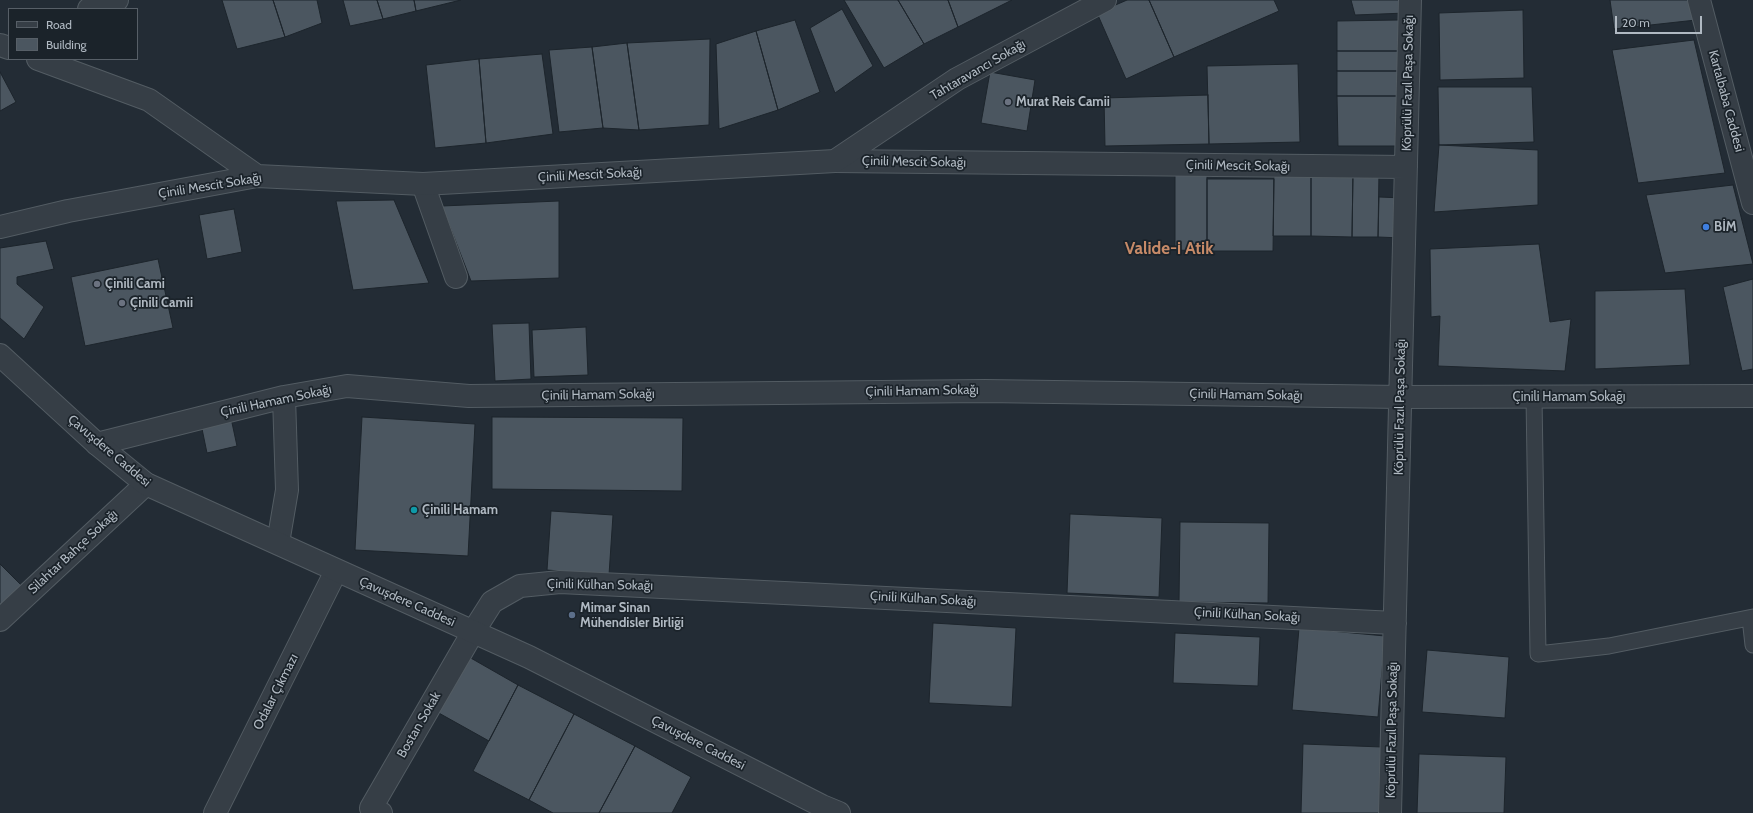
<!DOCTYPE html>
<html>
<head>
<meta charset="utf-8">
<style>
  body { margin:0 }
  #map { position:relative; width:1753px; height:813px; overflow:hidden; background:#232c35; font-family:Cabin,sans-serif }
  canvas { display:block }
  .legend { position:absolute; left:8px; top:8px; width:130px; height:52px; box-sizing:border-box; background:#1b232a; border:1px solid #575f67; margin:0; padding:5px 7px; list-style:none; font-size:12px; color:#b0b9c2 }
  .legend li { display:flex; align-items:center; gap:8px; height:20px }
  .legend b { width:20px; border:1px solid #575f67 }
  .scale { position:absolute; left:1615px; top:16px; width:87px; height:18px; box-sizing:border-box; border:2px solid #b0b9c2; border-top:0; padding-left:5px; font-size:12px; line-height:14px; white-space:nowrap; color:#b0b9c2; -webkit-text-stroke:3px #1b232a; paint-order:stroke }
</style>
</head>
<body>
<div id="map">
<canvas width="1753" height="813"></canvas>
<ul class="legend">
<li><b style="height:5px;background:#363e46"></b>Road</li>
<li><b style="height:11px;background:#4b5660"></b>Building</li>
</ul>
<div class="scale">20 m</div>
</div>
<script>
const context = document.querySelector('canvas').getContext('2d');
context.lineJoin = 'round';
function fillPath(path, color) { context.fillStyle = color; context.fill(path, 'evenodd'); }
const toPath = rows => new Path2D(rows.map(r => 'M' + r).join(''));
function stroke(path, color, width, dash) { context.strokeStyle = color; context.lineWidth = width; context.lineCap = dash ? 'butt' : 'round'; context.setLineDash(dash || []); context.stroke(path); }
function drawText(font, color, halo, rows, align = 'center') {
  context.font = font + ' Cabin,sans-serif'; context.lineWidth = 3.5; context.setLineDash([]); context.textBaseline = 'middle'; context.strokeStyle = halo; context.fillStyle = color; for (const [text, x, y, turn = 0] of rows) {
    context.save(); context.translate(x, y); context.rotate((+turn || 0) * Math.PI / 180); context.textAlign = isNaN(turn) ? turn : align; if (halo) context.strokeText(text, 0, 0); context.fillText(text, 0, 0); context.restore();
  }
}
const building = toPath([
  [222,0,273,0,285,37,237,49,222,0],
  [273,0,317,0,322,23,285,37,273,0],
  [343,0,377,0,383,19,350,26,343,0],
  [377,0,414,0,416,11,383,19,377,0],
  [414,0,461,0,416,11,414,0],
  [844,0,898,0,924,44,884,68,844,0],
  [898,0,948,0,958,27,924,44,898,0],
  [948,0,1012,0,958,27,948,0],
  [1127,0,1149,0,1174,57,1126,79,1097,13,1127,0],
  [1149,0,1274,0,1279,11,1174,57,1149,0],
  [1351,0,1406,0,1406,13,1355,15,1351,0],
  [1610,0,1690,0,1696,20,1614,29,1610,0],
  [842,9,873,66,835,93,810,28,842,9],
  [1523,10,1524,78,1440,80,1439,13,1523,10],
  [795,20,820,92,778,110,756,31,795,20],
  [1399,20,1399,51,1337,51,1337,21,1399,20],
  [756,31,778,110,719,129,716,44,756,31],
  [710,39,709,125,639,130,627,43,710,39],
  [1694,40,1725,173,1638,183,1612,50,1694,40],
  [627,43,639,130,603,128,592,47,627,43],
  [592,47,603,128,559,132,549,50,592,47],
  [1337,51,1399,51,1399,71,1337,71,1337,51],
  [542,54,553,134,486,143,479,59,542,54],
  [479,59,486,143,435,148,426,65,479,59],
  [1298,64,1300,142,1209,144,1207,66,1298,64],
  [1337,71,1399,71,1399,96,1337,96,1337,71],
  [0,72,16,102,0,111,0,72],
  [990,72,1035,80,1027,131,981,123,990,72],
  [1438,87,1532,87,1534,142,1439,145,1438,87],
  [1208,95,1209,144,1105,146,1104,98,1208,95],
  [1337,96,1399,96,1400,146,1338,146,1337,96],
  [1439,145,1538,150,1538,205,1434,212,1439,145],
  [1274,171,1311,172,1311,236,1273,236,1274,171],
  [1311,172,1353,172,1352,237,1311,236,1311,172],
  [1353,172,1379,172,1378,237,1352,237,1353,172],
  [1207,173,1207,251,1175,250,1175,175,1207,173],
  [1207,179,1274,179,1273,251,1207,251,1207,179],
  [1733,185,1753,264,1665,273,1646,195,1733,185],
  [1379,197,1403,198,1402,238,1378,237,1379,197],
  [394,200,429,283,353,290,336,201,394,200],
  [559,201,559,278,471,281,442,206,559,201],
  [234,209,242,252,207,259,199,215,234,209],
  [46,241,54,269,17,277,17,284,44,307,24,339,0,318,0,248,46,241],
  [1539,244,1550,322,1571,319,1565,371,1438,366,1440,316,1431,317,1430,249,1539,244],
  [158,259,173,328,85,346,71,277,158,259],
  [1753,279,1753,369,1742,371,1723,287,1753,279],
  [1685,289,1690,365,1595,369,1595,291,1685,289],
  [529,323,531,379,495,381,492,324,529,323],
  [586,327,588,375,534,377,532,330,586,327],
  [362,417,475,424,468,556,355,550,362,417],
  [492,417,683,418,682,491,492,489,492,417],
  [231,418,237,446,207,453,201,424,231,418],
  [551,511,613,515,609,575,547,570,551,511],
  [1070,514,1162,518,1159,597,1067,593,1070,514],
  [1180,522,1269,523,1268,603,1179,602,1180,522],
  [0,564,21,585,0,607,0,564],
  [933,623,1016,628,1012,707,929,703,933,623],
  [1299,628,1385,636,1378,717,1292,710,1299,628],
  [1175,633,1260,637,1258,686,1173,683,1175,633],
  [1427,650,1509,657,1505,718,1422,712,1427,650],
  [469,657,518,685,489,741,437,712,469,657],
  [518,685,574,714,529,800,473,771,518,685],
  [574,714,635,746,599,813,553,813,529,800,574,714],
  [1303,744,1382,747,1380,813,1301,813,1303,744],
  [635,746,691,777,672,813,599,813,635,746],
  [1419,754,1506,757,1504,813,1417,813,1419,754]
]);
fillPath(building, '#4b5660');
stroke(building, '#1d252c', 1);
const service = toPath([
  [1534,397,1538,654,1609,646,1753,617],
  [1750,618,1753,645]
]);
const minor = toPath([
  [89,9,117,0],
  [835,161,1406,167],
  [423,184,456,277],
  [97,444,284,397,347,386,469,396,985,391,1400,397,1753,396],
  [278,543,287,490,284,397],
  [0,620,146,484],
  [215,813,336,571],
  [381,813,371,808,473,632,492,602,520,586,560,582,1395,623],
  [1390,813,1410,0]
]);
const tertiary = toPath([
  [1699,0,1753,203],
  [0,45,9,48],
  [38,59,149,100,257,176],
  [0,227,68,211,257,176,423,184,835,161,957,79,1105,0],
  [0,355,97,444,146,484,529,657,822,806,839,813]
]);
stroke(service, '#535c63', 17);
stroke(minor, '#535c63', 24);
stroke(tertiary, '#535c63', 24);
stroke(service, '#363e46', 15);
stroke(minor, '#363e46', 22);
stroke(tertiary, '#363e46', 22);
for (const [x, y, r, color] of [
  [1008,102,4,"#6b7280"],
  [1706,227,4,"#3f7fe0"],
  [97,284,4,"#6b7280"],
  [122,303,4,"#6b7280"],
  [414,510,4,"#0f9aa8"],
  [572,615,4,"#5c6f8a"]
]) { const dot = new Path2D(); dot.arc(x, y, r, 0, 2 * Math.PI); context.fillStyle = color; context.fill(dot); stroke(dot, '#1b232a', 1.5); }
drawText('13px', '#b0b9c2', '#1b232a', [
  ["Tahtaravancı Sokağı",978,70,-30],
  ["Köprülü Fazıl Paşa Sokağı",1408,83,-89],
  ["Kartalbaba Caddesi",1726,101,75],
  ["Çinili Mescit Sokağı",914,162,1],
  ["Çinili Mescit Sokağı",1238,166,1],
  ["Çinili Mescit Sokağı",590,175,-3],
  ["Çinili Mescit Sokağı",210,186,-9],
  ["Çinili Hamam Sokağı",922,391,-1],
  ["Çinili Hamam Sokağı",598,395,-1],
  ["Çinili Hamam Sokağı",1246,395,1],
  ["Çinili Hamam Sokağı",1569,397],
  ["Çinili Hamam Sokağı",276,401,-12],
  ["Köprülü Fazıl Paşa Sokağı",1400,407,-89],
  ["Çavuşdere Caddesi",109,451,40],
  ["Silahtar Bahçe Sokağı",73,552,-43],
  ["Çinili Külhan Sokağı",600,585,1],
  ["Çinili Külhan Sokağı",923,599,3],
  ["Çavuşdere Caddesi",407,602,24],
  ["Çinili Külhan Sokağı",1247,615,3],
  ["Odalar Çıkmazı",276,692,-63],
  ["Bostan Sokak",419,725,-60],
  ["Köprülü Fazıl Paşa Sokağı",1392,730,-89],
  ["Çavuşdere Caddesi",698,743,27]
]);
drawText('bold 13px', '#b0b9c2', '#1b232a', [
  ["Murat Reis Camii",1016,102],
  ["BİM",1714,227],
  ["Çinili Cami",105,284],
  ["Çinili Camii",130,303],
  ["Çinili Hamam",422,510],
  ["Mimar Sinan",580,608],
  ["Mühendisler Birliği",580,623]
], 'left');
drawText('bold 17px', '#c68a68', '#1b232a', [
  ["Valide-i Atik",1169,249]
]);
</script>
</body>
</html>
